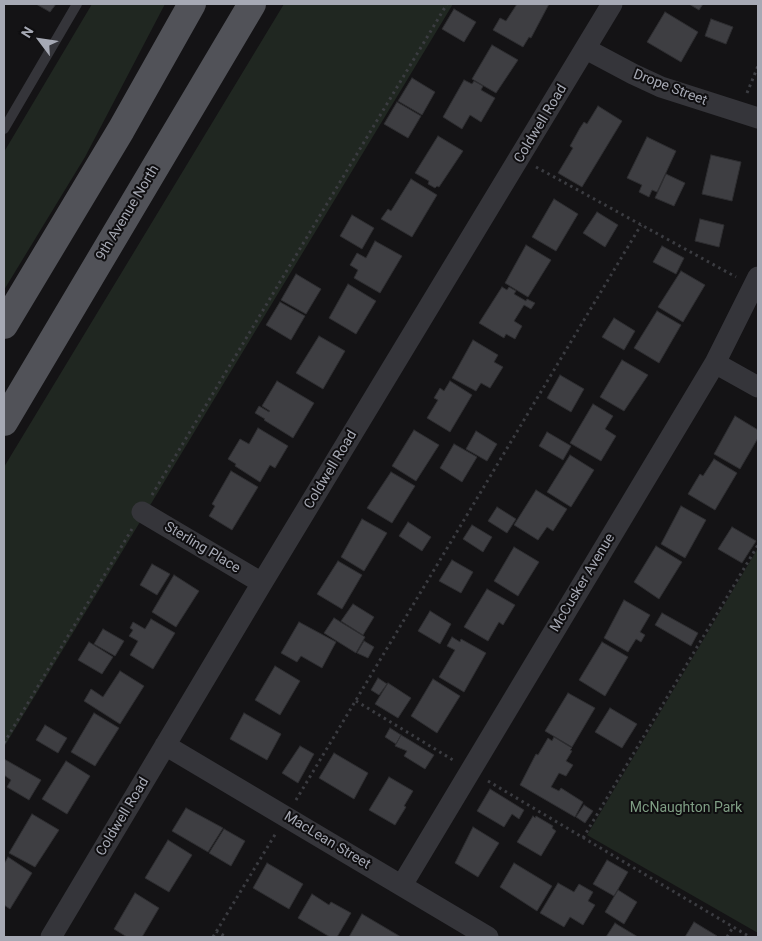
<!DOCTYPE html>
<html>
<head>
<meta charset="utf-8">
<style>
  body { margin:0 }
  #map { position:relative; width:762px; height:941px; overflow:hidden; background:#141315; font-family:Roboto,sans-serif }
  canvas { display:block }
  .frame { position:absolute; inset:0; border:5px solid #a6a9b4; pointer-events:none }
  .north { position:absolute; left:15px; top:15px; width:50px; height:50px; -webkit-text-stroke:4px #0f0e10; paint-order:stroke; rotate:301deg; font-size:14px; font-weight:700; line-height:20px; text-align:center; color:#a6a9b4 }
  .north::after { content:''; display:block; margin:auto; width:18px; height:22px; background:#a6a9b4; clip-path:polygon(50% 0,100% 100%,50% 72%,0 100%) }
</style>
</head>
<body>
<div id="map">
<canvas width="762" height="941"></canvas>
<div class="frame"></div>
<div class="north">N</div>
</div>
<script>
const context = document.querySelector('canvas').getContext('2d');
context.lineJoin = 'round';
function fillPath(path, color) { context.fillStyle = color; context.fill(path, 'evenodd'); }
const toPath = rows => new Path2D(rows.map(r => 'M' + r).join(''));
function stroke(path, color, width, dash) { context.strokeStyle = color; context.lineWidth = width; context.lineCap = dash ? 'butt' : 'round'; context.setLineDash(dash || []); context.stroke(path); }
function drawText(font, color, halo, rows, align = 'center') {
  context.font = font + ' Roboto,sans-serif'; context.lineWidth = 4; context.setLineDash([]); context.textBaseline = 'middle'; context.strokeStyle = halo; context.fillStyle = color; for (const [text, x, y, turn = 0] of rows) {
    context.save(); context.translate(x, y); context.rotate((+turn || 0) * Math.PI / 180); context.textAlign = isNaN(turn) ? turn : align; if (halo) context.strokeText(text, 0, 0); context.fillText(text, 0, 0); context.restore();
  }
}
fillPath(toPath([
  [92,4,165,4,85,157,4,290,4,152],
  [284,4,453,4,4,747,4,467],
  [758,548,758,933,587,835]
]), '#202721');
const building = toPath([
  [36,4,56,4,50,12,36,4],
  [517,4,549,4,531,38,529,37,523,47,493,30,500,18,506,21,517,4],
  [689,4,703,4,699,10,689,4],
  [454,9,476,22,464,42,442,29,454,9],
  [665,12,698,32,681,62,647,42,665,12],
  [711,19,733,27,726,44,705,36,711,19],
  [492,45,518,60,496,93,472,79,492,45],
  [412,78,435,92,422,115,398,101,412,78],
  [464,80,472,84,474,81,483,86,481,90,495,98,481,122,470,115,462,129,443,117,464,80],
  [397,102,421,116,408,138,384,124,397,102],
  [598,106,622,121,582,187,558,173,573,148,570,146,580,128,584,122,587,124,598,106],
  [438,136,463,151,439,187,437,186,435,188,428,184,429,181,415,173,438,136],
  [647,137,676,151,657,192,652,190,649,197,639,192,642,185,627,178,647,137],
  [711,155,741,162,732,201,702,194,711,155],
  [666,174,685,183,674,206,655,198,666,174],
  [411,179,437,195,412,237,381,219,388,209,391,211,411,179],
  [554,199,578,214,556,251,532,237,554,199],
  [597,212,618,225,605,247,583,233,597,212],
  [352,215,374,228,362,249,340,236,352,215],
  [700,219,724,225,719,247,695,241,700,219],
  [375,241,402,256,380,293,354,278,358,270,350,265,357,253,366,258,375,241],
  [526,245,551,260,528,297,505,283,526,245],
  [662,246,684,258,676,274,653,262,662,246],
  [681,271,705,285,683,322,658,307,681,271],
  [296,274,321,289,306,314,281,300,296,274],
  [348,284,376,301,356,334,329,318,348,284],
  [502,287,507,290,509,287,516,291,514,294,526,301,527,299,535,303,531,309,524,305,514,321,522,326,515,339,506,334,504,338,479,323,502,287],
  [280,302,305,316,291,340,266,325,280,302],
  [657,311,681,325,659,363,634,348,657,311],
  [614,318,635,331,624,350,602,337,614,318],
  [319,336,345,351,323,389,296,373,319,336],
  [473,340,498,355,494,362,503,367,490,388,481,383,476,391,452,378,473,340],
  [622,360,648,375,624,411,600,397,622,360],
  [560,375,584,389,571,412,547,398,560,375],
  [277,381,314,403,293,438,264,420,265,419,255,413,259,406,269,412,270,411,262,406,277,381],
  [450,381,472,395,450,432,427,418,438,400,434,398,440,388,444,391,450,381],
  [593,404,613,416,605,429,616,436,601,461,570,443,593,404],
  [735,416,758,430,758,438,740,469,714,454,735,416],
  [258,428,288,446,275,468,270,465,260,482,235,466,236,464,228,459,240,439,249,444,258,428],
  [414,430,439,445,416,481,392,466,414,430],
  [476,431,497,444,487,461,466,449,476,431],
  [547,432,571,446,563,460,539,446,547,432],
  [454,444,477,457,462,482,440,468,454,444],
  [570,455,594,470,571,507,547,492,570,455],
  [714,459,737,473,715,510,688,494,700,474,703,476,714,459],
  [231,471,258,487,232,530,209,516,215,506,212,504,231,471],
  [391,472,415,486,392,523,367,508,391,472],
  [536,490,567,509,553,531,547,527,538,540,514,525,536,490],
  [681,506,706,520,685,558,661,544,681,506],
  [497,507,516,519,507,533,488,521,497,507],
  [362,519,387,533,364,571,341,557,362,519],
  [408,522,431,537,422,551,399,536,408,522],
  [472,525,492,537,483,552,463,539,472,525],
  [732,527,756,541,742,563,718,549,732,527],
  [656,546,682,562,659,599,634,582,656,546],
  [514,547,539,562,518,596,494,581,514,547],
  [452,560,473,572,461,593,439,581,452,560],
  [338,561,362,575,342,609,317,594,338,561],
  [152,564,170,574,157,595,140,585,152,564],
  [174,575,199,591,176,627,152,612,174,575],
  [487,589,515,605,503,625,499,622,488,641,464,627,487,589],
  [624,600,650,615,640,632,645,635,641,642,636,639,628,652,604,638,624,600],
  [353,604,374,617,363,635,341,621,353,604],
  [430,611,451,624,440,644,418,631,430,611],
  [662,613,698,633,691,646,655,625,662,613],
  [334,618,365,637,356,653,324,633,334,618],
  [151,619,175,633,153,669,130,655,138,641,129,636,133,630,130,628,133,622,145,629,151,619],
  [299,622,336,642,322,668,301,656,297,662,281,653,299,622],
  [103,629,124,641,115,656,94,644,103,629],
  [452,637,460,642,461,639,486,653,464,692,439,677,455,650,447,646,452,637],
  [364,641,374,647,368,658,357,653,364,641],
  [89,642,113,657,102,674,78,660,89,642],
  [602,642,628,657,605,696,579,680,602,642],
  [275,666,300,681,280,715,255,700,275,666],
  [120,671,144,686,120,724,84,701,91,689,103,697,120,671],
  [378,678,387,684,379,695,371,690,378,678],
  [433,679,460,696,437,733,411,716,433,679],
  [388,683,411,698,398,718,375,704,388,683],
  [568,693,595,708,572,747,545,731,568,693],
  [610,708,637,724,622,748,595,732,610,708],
  [94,713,119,728,95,766,71,752,94,713],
  [244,713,281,734,267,760,230,739,244,713],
  [45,725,67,738,58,753,36,740,45,725],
  [390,728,401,735,396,744,385,737,390,728],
  [401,735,434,755,425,769,404,756,407,751,395,746,401,735],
  [554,737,572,748,570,750,572,751,566,761,573,765,566,776,559,773,551,787,559,791,561,788,583,802,575,817,520,785,536,754,538,755,548,738,552,741,554,737],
  [300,746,314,754,298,783,282,773,300,746],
  [334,753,368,773,354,799,319,778,334,753],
  [4,759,41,780,29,800,7,787,11,780,4,775,4,759],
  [66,761,90,776,67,814,42,799,66,761],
  [389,777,413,791,404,806,406,807,395,825,369,810,389,777],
  [490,789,524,810,519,819,512,814,504,827,477,811,490,789],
  [584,805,593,811,585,823,576,817,584,805],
  [186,808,223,828,208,852,172,831,186,808],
  [32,814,59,830,35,867,9,853,32,814],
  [533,816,535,818,536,816,553,826,552,828,556,831,541,856,517,842,533,816],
  [473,827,499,843,478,877,455,863,473,827],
  [224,829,245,841,231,866,209,853,224,829],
  [168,840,192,855,169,892,145,878,168,840],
  [8,857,32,873,10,909,4,905,4,864,8,857],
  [607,860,628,872,614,896,593,884,607,860],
  [267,863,303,884,289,909,253,888,267,863],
  [514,863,552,886,537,911,500,887,514,863],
  [558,883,574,892,579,884,593,892,588,901,595,905,583,925,570,917,564,927,540,913,558,883],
  [618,890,637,902,624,924,605,912,618,890],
  [135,893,159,908,142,937,127,937,114,929,135,893],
  [312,894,329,905,331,902,351,913,337,937,330,937,298,918,312,894],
  [362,914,401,937,349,937,362,914],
  [694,922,717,936,716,937,685,937,694,922],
  [615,923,618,925,638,937,606,937,615,923]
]);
fillPath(building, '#3e3e42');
stroke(building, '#2e2e31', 1);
stroke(toPath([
  [747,93,758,66],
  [536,167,736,277],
  [152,495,447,4],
  [356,701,453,760],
  [4,743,132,529],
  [488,781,750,937],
  [296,800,641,225],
  [583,838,758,545],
  [216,931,226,937],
  [213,937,276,833],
  [727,937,733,927]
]), '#3b3c41', 3, [2.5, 4]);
stroke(toPath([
  [4,129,77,4]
]), '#35353a', 10);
stroke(toPath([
  [586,49,633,74,661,87,758,118],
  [715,363,758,387],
  [142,512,262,583],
  [165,745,488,937],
  [402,885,715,363,758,277],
  [51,937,262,583,612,4]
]), '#35353a', 21);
stroke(toPath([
  [4,325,121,130,192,4],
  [4,422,252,4]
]), '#515258', 28);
drawText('14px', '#a6a9b4', '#0f0e10', [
  ["Drope Street",670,88,21],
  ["Coldwell Road",541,124,-59],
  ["9th Avenue North",128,213,-59],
  ["Coldwell Road",331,470,-59],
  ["Sterling Place",202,548,31],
  ["McCusker Avenue",583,583,-59],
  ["Coldwell Road",123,817,-59],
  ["MacLean Street",327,841,31]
]);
drawText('14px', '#7f9e84', '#0f0e10', [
  ["McNaughton Park",686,808]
]);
</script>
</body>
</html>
